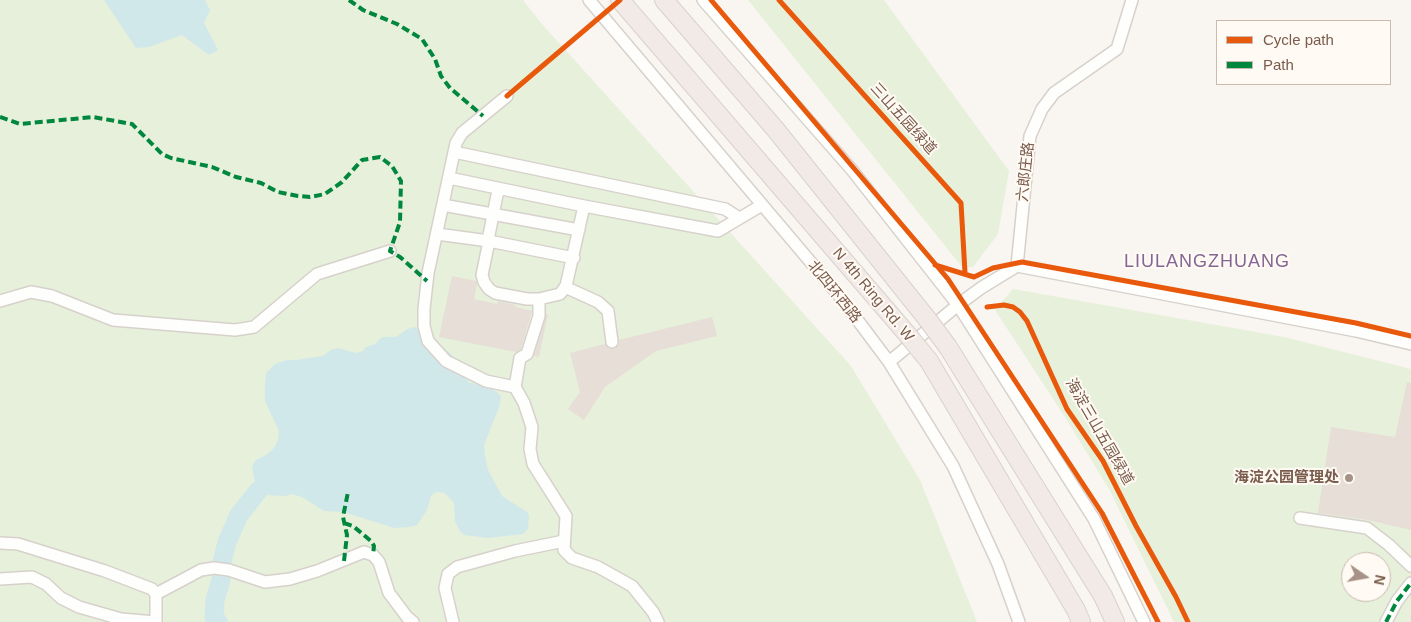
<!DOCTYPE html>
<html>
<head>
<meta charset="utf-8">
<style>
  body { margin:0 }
  #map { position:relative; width:1411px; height:622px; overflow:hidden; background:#f9f5f0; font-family:Helvetica,sans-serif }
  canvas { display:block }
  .legend { position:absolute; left:1216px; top:20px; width:175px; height:65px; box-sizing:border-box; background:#fffaf3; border:1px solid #cabbb1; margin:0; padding:6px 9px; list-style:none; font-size:15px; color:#7a5c4d }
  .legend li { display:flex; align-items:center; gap:10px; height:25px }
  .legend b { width:25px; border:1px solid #cabbb1 }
  .north { position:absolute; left:1341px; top:552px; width:50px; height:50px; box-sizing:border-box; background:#fffaf3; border:1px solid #cabbb1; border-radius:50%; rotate:102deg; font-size:14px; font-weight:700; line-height:20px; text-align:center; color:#7a5c4d }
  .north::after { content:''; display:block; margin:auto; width:18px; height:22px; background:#a69286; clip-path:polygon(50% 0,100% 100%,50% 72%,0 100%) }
</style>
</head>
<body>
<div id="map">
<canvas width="1411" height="622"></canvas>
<ul class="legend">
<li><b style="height:6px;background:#e8590c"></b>Cycle path</li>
<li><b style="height:6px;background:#00873e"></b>Path</li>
</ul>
<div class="north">N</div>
</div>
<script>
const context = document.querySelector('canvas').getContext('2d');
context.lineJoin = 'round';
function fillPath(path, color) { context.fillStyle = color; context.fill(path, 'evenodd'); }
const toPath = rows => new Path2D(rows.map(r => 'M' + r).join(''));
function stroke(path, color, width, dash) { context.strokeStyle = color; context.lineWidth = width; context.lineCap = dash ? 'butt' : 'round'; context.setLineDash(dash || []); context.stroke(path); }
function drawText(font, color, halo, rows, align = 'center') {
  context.font = font + ' Helvetica,"Noto Sans SC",sans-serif'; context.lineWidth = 4; context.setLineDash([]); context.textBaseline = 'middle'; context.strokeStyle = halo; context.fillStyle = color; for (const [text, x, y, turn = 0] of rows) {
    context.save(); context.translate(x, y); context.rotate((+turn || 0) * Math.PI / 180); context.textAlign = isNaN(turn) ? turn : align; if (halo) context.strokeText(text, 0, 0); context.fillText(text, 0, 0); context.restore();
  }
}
fillPath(toPath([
  [0,0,523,0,541,23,851,366,920,480,977,622,0,622],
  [748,0,884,0,1009,171,998,234,973,267,962,267],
  [1013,289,1284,337,1411,369,1411,622,1174,622,1109,489,1063,414,995,310],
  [1351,562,1381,562,1381,592,1351,592]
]), '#e7f0db');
fillPath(toPath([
  [104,0,205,0,210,10,204,23,218,50,209,55,182,35,149,47,136,48],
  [413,327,422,330,451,354,463,366,468,382,492,388,501,396,499,407,484,445,485,455,488,470,502,496,527,512,529,516,528,529,523,534,489,538,464,535,460,531,455,521,454,503,445,493,438,492,434,493,431,496,427,510,417,525,409,527,394,528,344,512,324,511,302,497,291,494,286,496,265,495,258,491,256,488,252,466,256,460,266,455,274,448,278,440,279,431,265,401,265,384,266,373,275,364,287,360,296,360,323,356,331,350,338,348,356,353,363,351,366,347,375,344,382,337,396,337,406,330]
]), '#d0e8ea');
stroke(toPath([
  [218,622,214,617,215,600,221,580,222,562,227,542,239,515,258,491]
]), '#d0e8ea', 19);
fillPath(toPath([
  [452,276,476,281,477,284,474,299,497,304,498,301,516,305,516,307,532,311,521,349,516,352,439,337],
  [546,314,548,314,539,357,534,356],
  [712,317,717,336,656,351,605,387,584,420,568,409,580,392,570,353,605,344,609,349,613,349,619,345,619,340],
  [1407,382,1411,383,1411,530,1368,520,1318,513,1331,427,1395,437]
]), '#e6ded7');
const minor = toPath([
  [589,0,841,298,889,362,953,466,998,564,1019,622],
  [703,0,852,170,958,305,1094,519,1144,622],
  [507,96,462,133,456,143,428,273,424,309,424,326,428,341,446,361,486,381,515,387,520,358,527,354,539,316,539,299],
  [454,152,725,209,739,218],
  [449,178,584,206,718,231,762,205],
  [500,189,497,195,489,235,489,241,574,258],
  [443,205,579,230],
  [437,234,489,241,482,275,484,282,489,289,495,293,527,299,539,299,560,294,566,286,584,206],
  [1017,266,1030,136,1042,109,1054,93,1117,49,1132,0],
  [565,287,598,302,608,311,612,342],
  [0,301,31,292,52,296,113,320,235,330,254,327,317,274,390,251],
  [889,362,958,305,981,288,1017,266,1356,331,1411,344],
  [515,387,524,403,532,427,530,449,533,464,566,516,564,550,572,558,598,567,632,586,653,612,658,622],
  [1300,518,1367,528,1389,545,1411,566],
  [0,543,18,544,105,571,152,589,156,594,201,570,214,568,229,570,265,582,290,579,317,571,364,552,373,555,379,562,389,593,407,617,413,622],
  [0,579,32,577,46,584,61,598,79,607,121,619,155,622],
  [156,622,156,594],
  [453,622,445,588,448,574,457,567,515,551,564,541],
  [1386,622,1397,601,1411,583]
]);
const highway = toPath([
  [620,0,907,334],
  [664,0,776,130,928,320],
  [948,347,1103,596,1115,622],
  [929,361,1076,610,1081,622]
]);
stroke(minor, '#d7d1cb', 14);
stroke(highway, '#dad1cc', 20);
stroke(minor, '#fefefd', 11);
stroke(highway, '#f2eae7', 18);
const highwayBridge = toPath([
  [928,320,948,347],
  [907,334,929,361]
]);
stroke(highwayBridge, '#dad1cc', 20, []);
stroke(highwayBridge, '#f2eae7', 18);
stroke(toPath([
  [349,0,363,10,397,24,422,39,435,59,441,76,450,88,483,116],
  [0,117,20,124,93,117,132,124,162,154,171,158,212,167,236,177,261,183,278,192,298,196,310,197,325,194,342,182,362,160,380,157,392,166,401,181,400,222,390,251,400,257,427,281],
  [344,523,353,526,371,541,374,546,373,555],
  [344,561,347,535,343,517,348,492],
  [1386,622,1397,601,1411,583]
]), '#00873e', 4, [8, 4]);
stroke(toPath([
  [711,0,948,279,1102,513,1158,622],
  [779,0,961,203,965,273],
  [507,96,620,0],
  [935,265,974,277,993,268,1022,262,1356,323,1411,336],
  [987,307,1004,305,1013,307,1020,312,1027,321,1067,409,1103,461,1136,526,1176,597,1188,622]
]), '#e8590c', 5);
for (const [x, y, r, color] of [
  [1349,478,5,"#a69286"]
]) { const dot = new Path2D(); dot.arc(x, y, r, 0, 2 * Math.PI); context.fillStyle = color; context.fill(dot); stroke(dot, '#fffaf3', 2); }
drawText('15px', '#7a5c4d', '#fffaf3', [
  ["三山五园绿道",903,119,48],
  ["六郎庄路",1026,172,-84],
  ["北四环西路",834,292,51],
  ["N 4th Ring Rd. W",873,295,50],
  ["海淀三山五园绿道",1099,432,60]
]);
drawText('bold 15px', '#7a5c4d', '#fffaf3', [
  ["海淀公园管理处",1339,478]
], 'right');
context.letterSpacing = '1px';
drawText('18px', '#846695', '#fffaf3', [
  ["LIULANGZHUANG",1207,262]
]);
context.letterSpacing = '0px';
</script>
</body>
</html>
